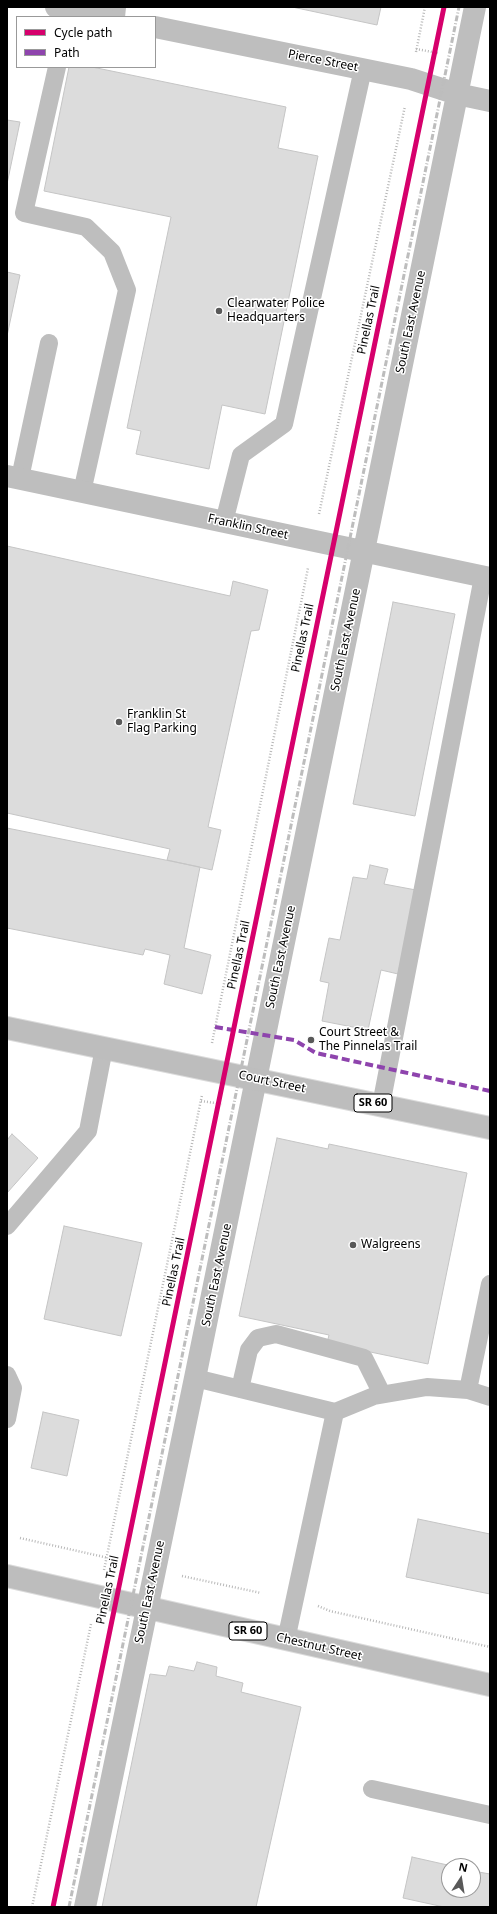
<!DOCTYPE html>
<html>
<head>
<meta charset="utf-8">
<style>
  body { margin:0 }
  #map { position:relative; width:497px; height:1914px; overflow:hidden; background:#fff; font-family:"Noto Sans",sans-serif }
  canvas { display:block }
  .frame { position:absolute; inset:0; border:8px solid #000; pointer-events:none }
  .legend { position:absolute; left:16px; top:16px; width:140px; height:52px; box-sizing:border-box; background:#fff; border:1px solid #999; margin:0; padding:5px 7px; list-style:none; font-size:12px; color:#000 }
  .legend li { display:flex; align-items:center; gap:8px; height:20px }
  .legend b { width:20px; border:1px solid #999 }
  .north { position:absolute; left:441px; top:1858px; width:40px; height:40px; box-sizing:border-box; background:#fff; border:1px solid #999; border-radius:50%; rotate:12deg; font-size:11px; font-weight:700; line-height:16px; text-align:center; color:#000 }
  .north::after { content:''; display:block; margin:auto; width:14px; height:18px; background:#595959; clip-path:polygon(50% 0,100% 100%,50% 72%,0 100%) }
</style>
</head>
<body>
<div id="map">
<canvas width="497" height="1914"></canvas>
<div class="frame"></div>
<ul class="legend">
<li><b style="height:5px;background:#d6006c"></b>Cycle path</li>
<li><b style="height:5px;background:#8e44ad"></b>Path</li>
</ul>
<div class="north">N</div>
</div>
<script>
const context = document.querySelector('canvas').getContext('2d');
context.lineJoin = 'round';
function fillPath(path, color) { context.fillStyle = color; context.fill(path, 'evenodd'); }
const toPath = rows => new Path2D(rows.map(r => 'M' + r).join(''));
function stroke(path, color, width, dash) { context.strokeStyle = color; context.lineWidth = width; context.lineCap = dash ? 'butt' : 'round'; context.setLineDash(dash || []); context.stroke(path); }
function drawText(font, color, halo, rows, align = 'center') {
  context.font = font + ' "Noto Sans",sans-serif'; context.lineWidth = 3; context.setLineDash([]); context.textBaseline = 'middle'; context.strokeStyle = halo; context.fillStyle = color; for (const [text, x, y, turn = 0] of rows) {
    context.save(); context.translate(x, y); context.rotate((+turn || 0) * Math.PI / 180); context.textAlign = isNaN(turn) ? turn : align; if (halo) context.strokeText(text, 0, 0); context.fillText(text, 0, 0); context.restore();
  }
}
const building = toPath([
  [292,7,381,7,377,25,292,7],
  [69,67,92,67,286,107,278,148,318,156,265,414,222,405,209,469,136,454,141,431,127,428,171,217,44,191,69,67],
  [7,120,20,122,7,184,7,120],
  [7,272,20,275,7,336,7,272],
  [7,546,230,596,233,581,268,590,259,630,251,631,208,827,221,830,212,870,167,860,170,849,7,813,7,546],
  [393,602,455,614,415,816,353,804,393,602],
  [7,828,200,867,184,948,211,955,202,994,164,984,170,955,145,949,143,955,7,928,7,828],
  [370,865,388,869,384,884,416,890,398,974,381,970,368,1030,322,1021,329,983,320,981,329,938,340,940,353,877,367,879,370,865],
  [12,1134,38,1158,7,1193,7,1140,12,1134],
  [277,1138,328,1149,329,1144,467,1173,428,1364,327,1343,329,1335,239,1316,277,1138],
  [64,1226,142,1243,121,1336,44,1319,64,1226],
  [43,1412,79,1420,67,1476,31,1468,43,1412],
  [418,1519,490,1534,490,1594,406,1577,418,1519],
  [197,1662,217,1667,216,1676,243,1683,241,1692,301,1707,256,1907,102,1907,150,1674,166,1676,169,1666,194,1671,197,1662],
  [412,1857,452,1866,449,1866,449,1890,473,1890,473,1871,490,1874,490,1907,444,1907,403,1898,412,1857]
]);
fillPath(building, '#dcdcdc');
stroke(building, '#c5c5c5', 1);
const primary = toPath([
  [7,1028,490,1128],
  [7,1576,490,1685]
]);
stroke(primary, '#dbdbdb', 24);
stroke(toPath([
  [416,49,438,53],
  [416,52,425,7],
  [319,514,405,106],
  [212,1043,308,568],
  [201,1101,222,1104],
  [20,1538,113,1559],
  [104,1570,202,1095],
  [182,1576,261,1593],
  [318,1606,330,1611,490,1647],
  [32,1907,91,1624]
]), '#b8b8b8', 2.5, [1, 2]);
stroke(toPath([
  [116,17,117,7],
  [57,67,24,213,86,227,112,252,127,290,82,492],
  [20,478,49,343],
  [224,522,241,455,284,424,363,69],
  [381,1105,483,577],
  [7,1226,88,1131,104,1048],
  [7,1375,13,1388,7,1419],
  [195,1378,335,1412],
  [240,1389,249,1350,258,1338,276,1334,364,1358,382,1394],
  [468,1390,490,1284],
  [286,1640,335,1412,374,1396,427,1387,468,1390,490,1397],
  [372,1789,490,1815]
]), '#bebebe', 18);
stroke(toPath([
  [56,7,104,17],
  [155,27,411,79,457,94,490,101],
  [7,476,490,578],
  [85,1907,195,1378,475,7]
]), '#bebebe', 22);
stroke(primary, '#bdbdbd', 22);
stroke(toPath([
  [69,1907,459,7]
]), '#bdbdbd', 3, [6, 2, 1, 2]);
stroke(toPath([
  [215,1027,294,1040,316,1053,490,1091]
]), '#8e44ad', 4, [8, 4]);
stroke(toPath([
  [53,1907,444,7]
]), '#d6006c', 5);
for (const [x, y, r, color] of [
  [219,311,4,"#595959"],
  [119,722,4,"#595959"],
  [311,1040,4,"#595959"],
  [353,1245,4,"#595959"]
]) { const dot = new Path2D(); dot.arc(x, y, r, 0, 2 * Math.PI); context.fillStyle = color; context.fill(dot); stroke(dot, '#fff', 1.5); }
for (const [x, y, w] of [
  [373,1103,38],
  [248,1631,38]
]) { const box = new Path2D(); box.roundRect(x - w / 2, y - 9, w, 18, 3); context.fillStyle = '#fff'; context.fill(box); stroke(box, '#000', 1); }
drawText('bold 11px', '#000', null, [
  ["SR 60",373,1103],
  ["SR 60",248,1631]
]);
drawText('12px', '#000', '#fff', [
  ["Pierce Street",323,61,11],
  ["Pinellas Trail",369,320,-78],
  ["South East Avenue",411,322,-78],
  ["Franklin Street",248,527,12],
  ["Pinellas Trail",303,638,-78],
  ["South East Avenue",346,640,-78],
  ["Pinellas Trail",239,955,-78],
  ["South East Avenue",281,957,-78],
  ["Court Street",272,1082,12],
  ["Pinellas Trail",174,1272,-78],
  ["South East Avenue",217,1275,-78],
  ["Pinellas Trail",108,1590,-78],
  ["South East Avenue",150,1592,-78],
  ["Chestnut Street",319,1647,13]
]);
drawText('12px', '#000', '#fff', [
  ["Clearwater Police",227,304],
  ["Headquarters",227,318],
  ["Franklin St",127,715],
  ["Flag Parking",127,729],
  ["Court Street &",319,1033],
  ["The Pinnelas Trail",319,1047],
  ["Walgreens",361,1245]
], 'left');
</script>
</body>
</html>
